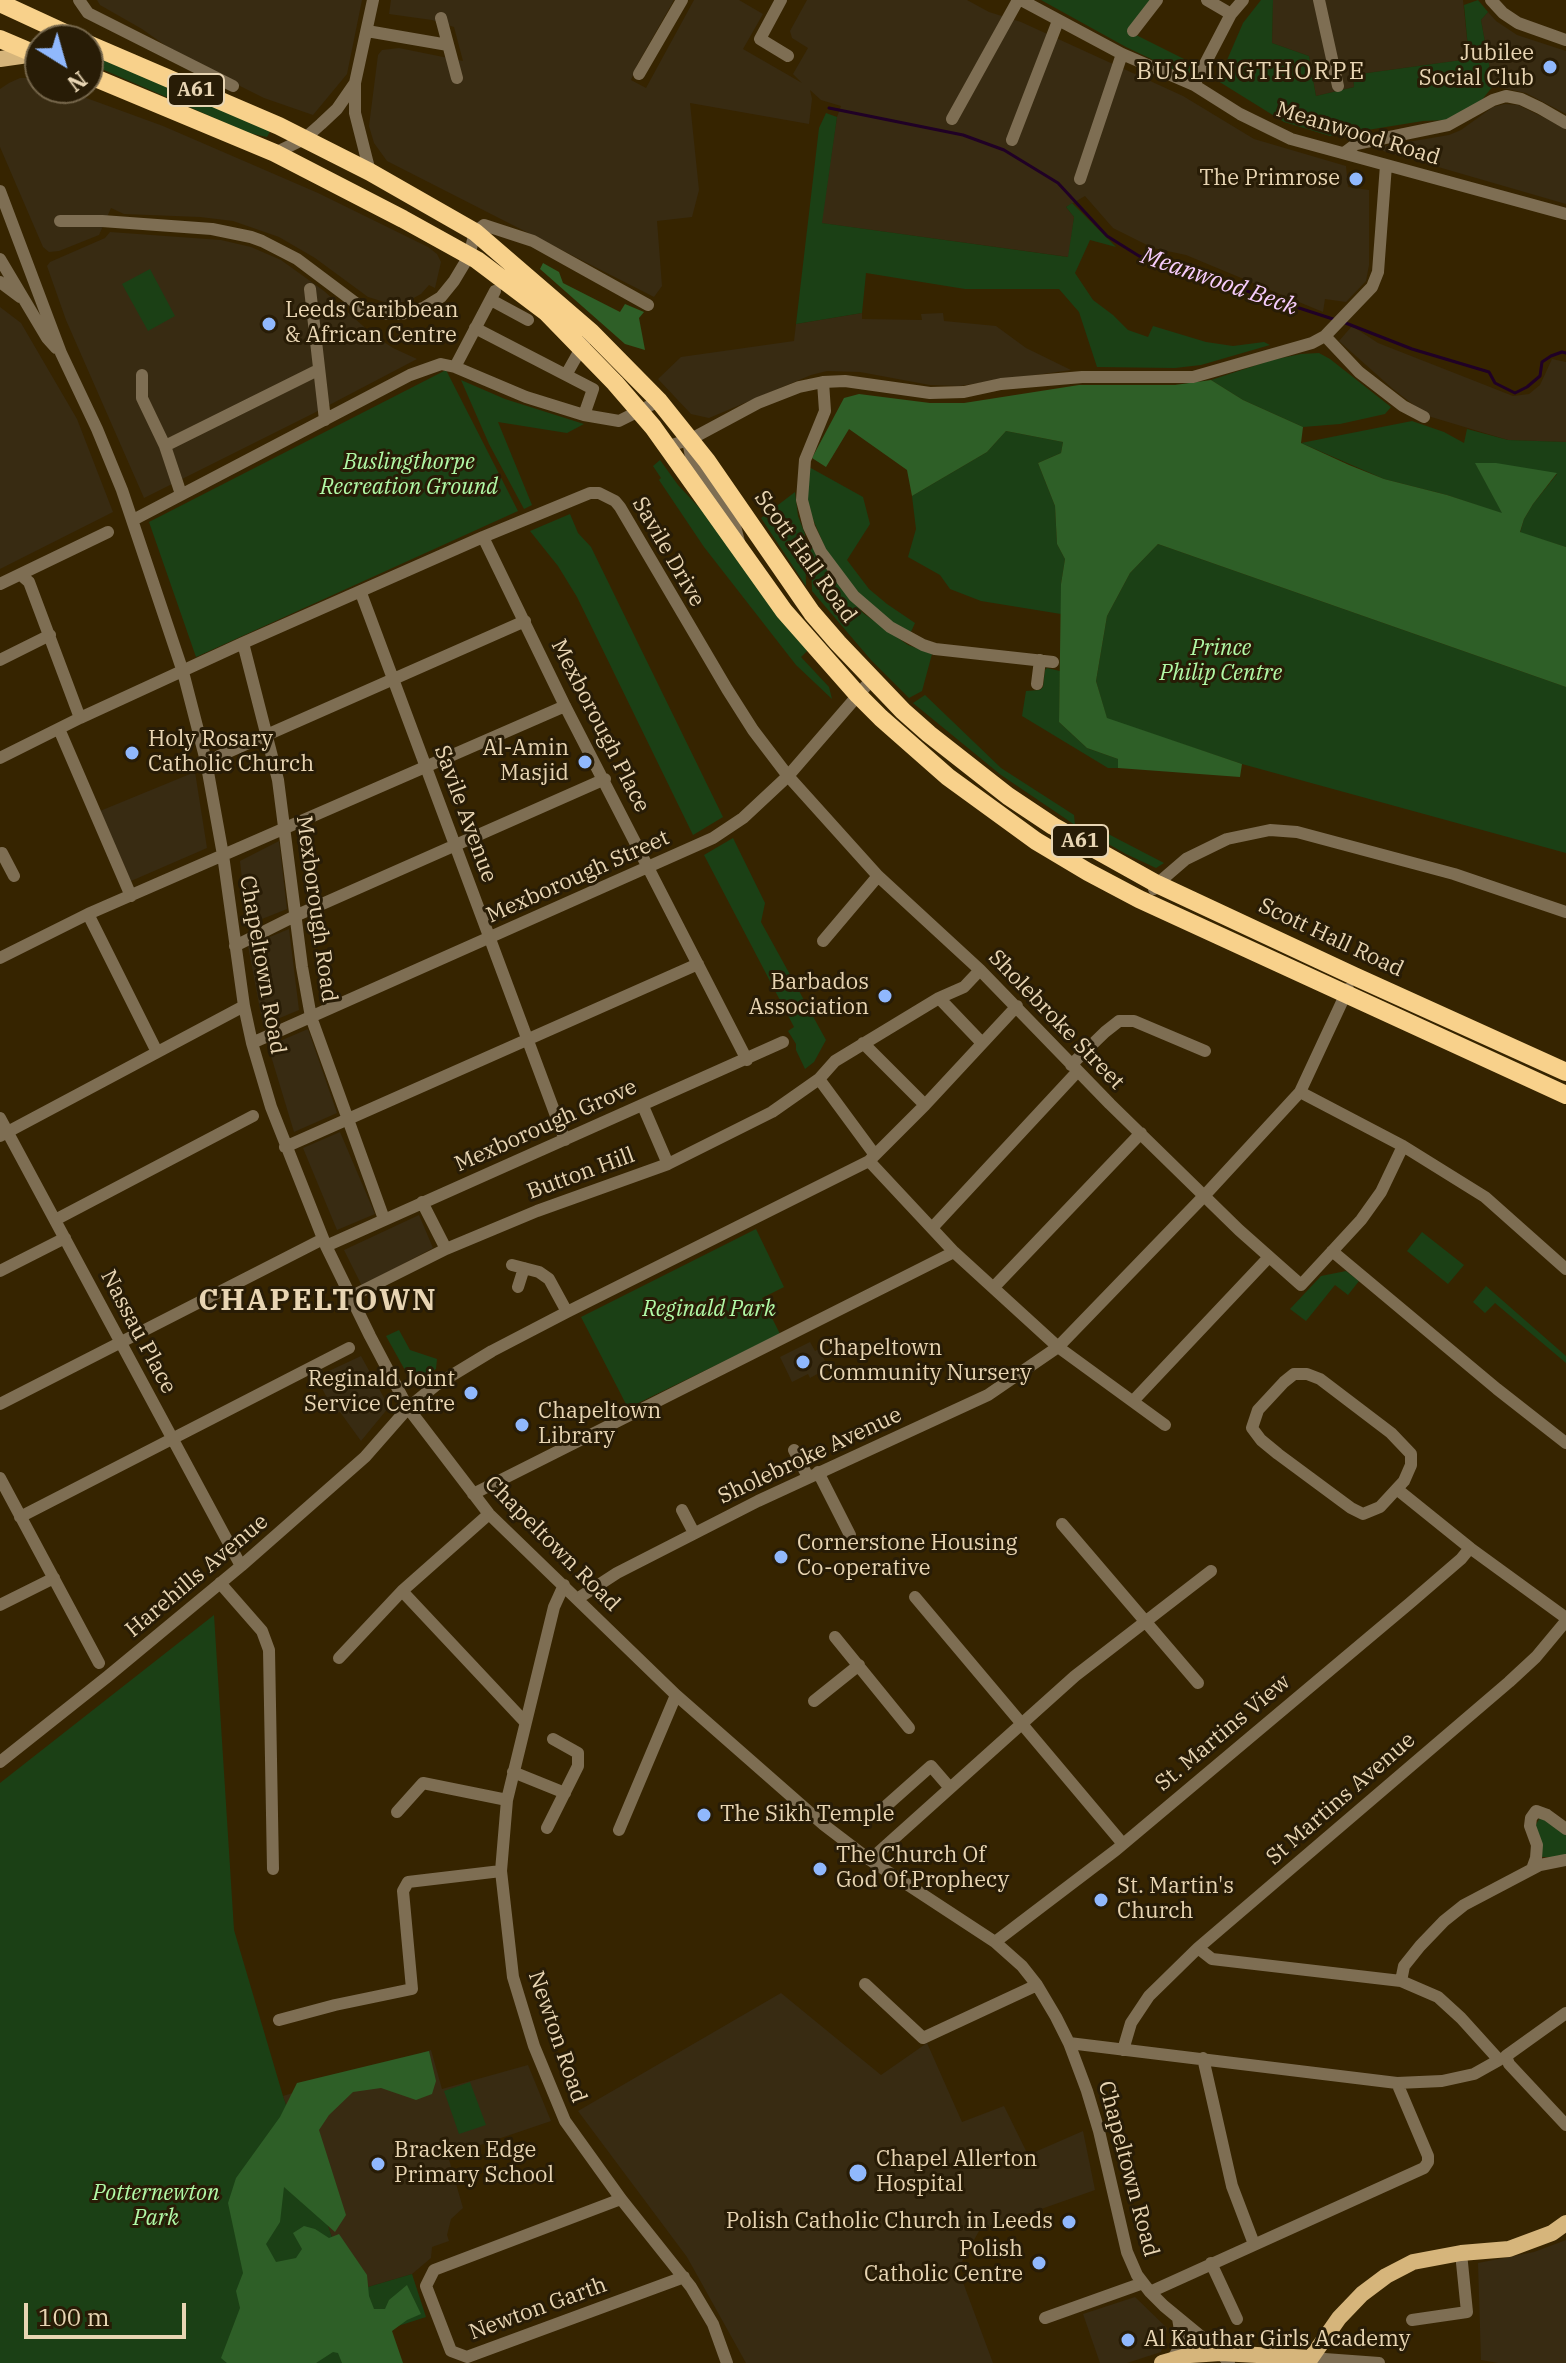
<!DOCTYPE html>
<html>
<head>
<meta charset="utf-8">
<style>
  body { margin:0 }
  #map { position:relative; width:1566px; height:2363px; overflow:hidden; background:#362400; font-family:"IBM Plex Serif",serif }
  canvas { display:block }
  .north { position:absolute; left:24px; top:24px; width:80px; height:80px; box-sizing:border-box; background:#281c06; border:2px solid #75664b; border-radius:50%; rotate:143deg; font-size:22px; font-weight:700; line-height:32px; text-align:center; color:#e8d5b3 }
  .north::after { content:''; display:block; margin:auto; width:28px; height:36px; background:#90b8fd; clip-path:polygon(50% 0,100% 100%,50% 72%,0 100%) }
  .scale { position:absolute; left:24px; top:2303px; width:162px; height:36px; box-sizing:border-box; border:4px solid #e8d5b3; border-top:0; padding-left:10px; font-size:24px; line-height:28px; white-space:nowrap; color:#e8d5b3; -webkit-text-stroke:6px #281c06; paint-order:stroke }
</style>
</head>
<body>
<div id="map">
<canvas width="1566" height="2363"></canvas>
<div class="north">N</div>
<div class="scale">100 m</div>
</div>
<script>
const context = document.querySelector('canvas').getContext('2d');
context.lineJoin = 'round';
function fillPath(path, color) { context.fillStyle = color; context.fill(path, 'evenodd'); }
const toPath = rows => new Path2D(rows.map(r => 'M' + r).join(''));
function stroke(path, color, width, dash) { context.strokeStyle = color; context.lineWidth = width; context.lineCap = dash ? 'butt' : 'round'; context.setLineDash(dash || []); context.stroke(path); }
function drawText(font, color, halo, rows, align = 'center') {
  context.font = font + ' "IBM Plex Serif",serif'; context.lineWidth = 6; context.setLineDash([]); context.textBaseline = 'middle'; context.strokeStyle = halo; context.fillStyle = color; for (const [text, x, y, turn = 0] of rows) {
    context.save(); context.translate(x, y); context.rotate((+turn || 0) * Math.PI / 180); context.textAlign = isNaN(turn) ? turn : align; if (halo) context.strokeText(text, 0, 0); context.fillText(text, 0, 0); context.restore();
  }
}
fillPath(toPath([
  [97,0,362,0,347,74,313,115,264,98,242,87,166,46,142,29,100,5],
  [391,0,674,0,637,65,631,80,646,88,694,0,739,0,763,14,743,49,802,83,793,74,808,48,792,38,790,31,807,0,967,0,989,12,1021,22,1183,96,1254,139,1346,166,1348,187,1369,190,1369,265,1366,281,1346,302,1325,299,1323,312,1186,255,1153,248,1113,228,1085,196,1066,207,1074,217,1069,257,821,223,837,117,841,106,821,100,810,90,812,99,809,124,690,103,699,190,692,217,657,221,662,286,654,297,387,161,374,143,369,126,378,55,382,50,399,48,463,61,454,27,432,20,389,14],
  [1273,0,1463,0,1469,59,1353,75,1354,87,1316,96,1309,56,1272,43],
  [1488,12,1496,21,1517,35,1566,51,1566,114,1526,93,1493,86,1481,20],
  [20,78,32,78,40,81,40,88,59,88,163,126,318,193,428,247,437,254,441,262,435,288,429,285,421,294,408,301,391,304,368,297,315,258,279,237,233,221,200,217,124,214,111,208,99,235,59,251,49,252,43,247,0,147,0,89,9,83],
  [1505,104,1518,105,1566,128,1566,204,1383,151,1384,146,1449,135,1461,130,1493,107],
  [110,232,221,240,251,247,281,260,324,291,372,334,393,348,417,359,314,413,144,498,66,320,47,266,50,262,105,238],
  [0,307,21,323,77,419,113,512,0,569],
  [862,313,862,319,922,320,921,314,943,313,944,321,996,326,1026,348,1071,370,959,386,930,385,860,372,827,371,811,375,709,418,691,414,658,379,681,357,794,341,796,324],
  [1352,326,1378,343,1513,396,1529,394,1540,385,1552,359,1566,362,1566,442,1508,440,1428,416,1393,389,1339,341],
  [195,772,207,848,131,881,100,811],
  [279,841,287,909,247,925,240,861],
  [289,929,299,1010,263,1025,248,946],
  [308,1029,337,1113,294,1132,268,1046],
  [340,1132,375,1214,337,1230,303,1148],
  [419,1215,433,1248,362,1286,344,1250],
  [810,1342,815,1351,819,1349,825,1361,821,1363,823,1366,818,1369,819,1373,810,1378,808,1374,792,1382,780,1357],
  [361,1356,389,1407,361,1441,340,1412,335,1413,316,1377],
  [781,1993,881,2075,927,2043,962,2122,1004,2106,1028,2155,1083,2131,1095,2190,979,2231,958,2269,993,2363,746,2363,687,2257,578,2111],
  [431,2050,442,2089,528,2065,551,2121,448,2156,463,2208,451,2219,447,2235,449,2241,432,2247,431,2258,412,2274,351,2292,283,2096],
  [1566,2240,1566,2363,1498,2363,1481,2360,1478,2263,1534,2252],
  [1135,2297,1167,2328,1161,2352,1127,2363,1100,2363,1083,2314]
]), '#382b12');
fillPath(toPath([
  [1041,0,1151,0,1128,31,1196,65,1187,76,1126,47],
  [1261,0,1273,0,1272,43,1309,56,1316,96,1354,87,1353,75,1469,59,1464,5,1478,0,1488,12,1481,20,1493,86,1481,101,1447,120,1423,121,1330,136,1284,122,1218,81,1243,23],
  [88,50,271,130,267,137,249,133,88,63],
  [826,113,837,117,822,223,1068,257,1074,217,1066,207,1072,203,1116,247,1090,240,1075,273,1093,300,1113,315,1128,330,1148,337,1153,326,1206,342,1233,346,1264,342,1270,345,1201,365,1175,368,1097,367,1079,312,1059,289,965,289,866,273,862,313,796,324,819,128],
  [150,269,175,316,148,331,122,284],
  [1319,353,1330,359,1391,407,1385,414,1340,424,1303,427,1243,400,1211,380,1272,360,1301,354],
  [446,370,518,511,196,657,149,522],
  [461,380,505,399,584,424,567,433,498,422,532,505,524,509,489,444],
  [1412,421,1444,432,1464,443,1467,429,1508,440,1566,442,1566,547,1520,533,1524,519,1533,504,1557,474,1476,464,1503,514,1447,495,1384,479,1301,443],
  [1006,431,1063,442,1061,453,1038,463,1055,506,1057,544,1065,559,1061,584,1061,614,981,601,950,589,940,575,908,557,916,529,912,496,987,452],
  [660,460,678,485,723,533,808,650,801,657,829,687,832,699,796,665,704,547,659,480,661,478,653,466],
  [809,467,863,497,870,524,847,560,869,589,887,604,915,623,910,634,893,624,853,588,826,550,809,510,807,490],
  [795,492,798,516,805,534,806,586,761,518],
  [570,514,578,533,591,547,723,817,693,835,577,597,558,566,530,531],
  [810,541,830,574,863,613,908,645,932,654,922,691,909,698,871,660,812,591],
  [1158,544,1566,687,1566,853,1242,764,1107,719,1096,681,1107,616,1130,573],
  [1047,668,1060,671,1059,722,1087,748,1118,759,1118,768,1108,768,1022,716,1026,691,1040,690,1043,687,1045,670],
  [925,695,1001,768,1074,815,1075,825,1001,775,913,703],
  [1089,824,1164,863,1156,868,1126,854,1085,831],
  [733,838,765,903,761,922,826,1040,814,1062,805,1069,796,1050,796,1044,788,1031,794,1027,704,855],
  [756,1229,784,1287,762,1298,780,1334,628,1408,581,1317],
  [1422,1232,1464,1265,1448,1284,1407,1251],
  [1346,1271,1359,1281,1348,1295,1335,1285,1306,1321,1290,1309,1321,1276],
  [1486,1286,1566,1356,1566,1363,1495,1303,1485,1313,1473,1302],
  [399,1330,410,1350,437,1359,436,1369,411,1381,386,1336],
  [214,1615,234,1930,283,2096,351,2292,412,2274,426,2317,367,2336,376,2363,0,2363,0,1783],
  [1541,1816,1566,1833,1566,1857,1542,1857,1535,1826],
  [470,2082,486,2125,459,2134,444,2091]
]), '#1b4015');
fillPath(toPath([
  [543,263,559,272,563,283,620,312,625,304,644,312,639,318,645,350,625,344,540,269],
  [1211,380,1243,400,1303,427,1301,443,1349,465,1384,479,1447,495,1502,513,1475,463,1496,463,1557,473,1533,504,1524,519,1520,532,1566,547,1566,687,1158,544,1130,573,1107,616,1096,681,1107,718,1242,764,1240,777,1118,768,1118,759,1087,748,1059,722,1061,584,1065,559,1057,544,1055,506,1038,463,1061,453,1063,442,1006,431,987,452,912,496,907,470,849,429,826,467,812,458,844,398,859,394,930,403,964,403,1079,385,1175,385],
  [429,2051,436,2081,432,2094,416,2100,381,2088,353,2092,329,2115,319,2130,346,2215,335,2232,284,2187,280,2222,266,2244,276,2262,296,2258,302,2249,293,2233,304,2226,315,2229,329,2238,339,2234,367,2275,369,2296,374,2309,385,2309,389,2300,407,2285,421,2314,407,2320,392,2331,403,2363,342,2363,338,2353,333,2352,316,2363,227,2363,221,2358,240,2308,236,2291,243,2273,228,2203,236,2178,280,2117,297,2083]
]), '#2e5f27');
stroke(toPath([
  [829,108,963,135,1004,150,1058,183,1107,236,1139,256,1336,320],
  [1343,322,1412,349,1489,372,1495,383,1515,393,1527,387,1540,376,1542,362,1551,356,1562,352,1566,353]
]), '#200126', 3);
stroke(toPath([
  [79,0,88,13,233,86],
  [781,0,760,39,788,56],
  [1021,0,1122,54,1194,85,1240,114,1291,139,1566,214],
  [1207,0,1231,14],
  [1319,0,1338,86],
  [1491,0,1503,13,1518,23,1566,40],
  [441,18,457,78],
  [367,31,448,45],
  [1133,31,1157,0],
  [639,74,682,0],
  [1194,85,1231,14,1243,0],
  [952,119,1018,0],
  [1012,140,1058,21],
  [275,153,304,139,321,124,337,109,355,83],
  [1344,153,1356,144,1448,125,1493,100,1506,96,1521,99,1540,108,1566,123],
  [370,172,355,113,355,83,373,0],
  [1080,179,1122,54],
  [0,191,61,353,97,429,122,490,183,672,206,761,223,855,244,1006,252,1043,271,1107,326,1246,370,1336,408,1408,489,1514,676,1695,824,1825,870,1860,995,1942,1022,1966,1037,1985,1056,2017,1069,2043,1087,2091,1099,2131,1127,2252,1137,2275,1150,2292,1164,2306,1221,2353,1229,2363],
  [60,221,102,221,212,229,251,237,262,241,297,259,361,307,381,314,402,314,423,308,441,297,454,281,469,256,475,232,484,225,533,241,648,305],
  [0,259,47,338,56,348],
  [0,282,20,297],
  [310,289,325,420],
  [491,300,528,320],
  [475,328,593,389,584,415],
  [1325,336,1359,372,1403,406,1424,417],
  [455,367,495,291],
  [142,375,142,398,165,446,181,494],
  [566,375,584,343],
  [823,382,825,411,805,460,802,500,809,527,821,552,854,596,890,627,923,645,935,649,1053,662],
  [691,439,689,446,691,457,735,526,739,542],
  [165,446,318,370],
  [669,446,691,439,758,403,799,387,823,382,845,381,930,393,964,392,1001,384,1082,377,1193,377,1312,343,1325,336,1372,287,1378,272,1386,165],
  [133,520,410,375,441,364,455,367,526,397,584,415,619,421,659,401],
  [483,537,565,706,747,1060],
  [21,575,29,582,80,718],
  [0,584,108,532],
  [361,593,565,1140],
  [243,643,278,780,302,967,311,1017,384,1219],
  [0,660,50,635],
  [1037,684,1040,660],
  [59,729,131,896],
  [219,756,525,621],
  [0,758,80,718,243,643,483,537,590,493,599,493,615,501,620,507,727,689,753,730,788,776,878,876,980,970,1110,1104,1239,1230,1301,1285,1361,1220,1381,1192,1403,1146],
  [0,854,2,853,14,876],
  [1154,889,1157,884,1186,859,1227,839,1270,830,1297,832,1454,874,1566,912],
  [88,914,157,1052],
  [823,941,878,876],
  [235,946,295,916,605,779],
  [0,958,88,914,565,706],
  [939,998,982,1043],
  [252,1043,713,838,743,818,788,776,872,679],
  [863,1043,925,1105],
  [1071,1065,1105,1032,1119,1021,1134,1021,1205,1051],
  [819,1079,872,1151],
  [1300,1092,1403,1146,1485,1197,1566,1269],
  [643,1106,668,1164],
  [0,1118,241,1566],
  [0,1136,244,1006],
  [285,1147,698,964],
  [869,1161,954,1252,1058,1347,1165,1425],
  [422,1202,446,1249],
  [55,1220,253,1116],
  [932,1228,1077,1072],
  [326,1246,783,1042],
  [1332,1251,1497,1389,1566,1443],
  [512,1265,539,1272,549,1279,567,1312],
  [0,1271,65,1238],
  [518,1287,524,1268],
  [994,1287,1141,1133],
  [350,1297,446,1249,537,1211,668,1164,772,1112,819,1079,835,1061,939,998,964,987,980,970],
  [1294,1374,1307,1374,1320,1379,1391,1433,1411,1454,1411,1465,1404,1481,1380,1507,1363,1514,1351,1508,1278,1454,1261,1440,1252,1428,1258,1410,1284,1382,1294,1374],
  [1134,1400,1269,1257],
  [0,1404,323,1239],
  [794,1450,808,1477],
  [818,1472,850,1535],
  [0,1478,99,1663],
  [1398,1490,1470,1548,1566,1618],
  [473,1494,954,1252],
  [682,1510,694,1533],
  [20,1517,349,1348],
  [1062,1524,1198,1683],
  [220,1583,262,1631,269,1650,273,1869],
  [564,1585,554,1607,507,1800,501,1871,513,1977,534,2046,565,2121,621,2199,691,2287,713,2324,727,2363],
  [402,1591,525,1722],
  [915,1597,1123,1844],
  [577,1599,617,1573,758,1501,988,1395,1058,1347,1205,1195,1300,1092,1348,989],
  [0,1605,54,1578],
  [835,1637,909,1728],
  [339,1658,402,1591,489,1514],
  [814,1701,859,1665],
  [0,1762,107,1677,241,1566,365,1457,408,1408,436,1385,492,1351,567,1312,869,1161,925,1105,1017,1006],
  [513,1772,565,1793],
  [886,1806,931,1766,950,1788],
  [397,1812,423,1783,507,1800],
  [547,1828,578,1766,578,1753,553,1739],
  [619,1830,676,1695],
  [870,1860,1075,1676,1211,1571],
  [1532,1869,1536,1858,1537,1845,1530,1826,1531,1818,1536,1811,1547,1815,1566,1829],
  [995,1942,1116,1850,1410,1603,1461,1559,1470,1548],
  [1401,1981,1404,1966,1420,1946,1444,1921,1464,1905,1540,1865,1566,1860],
  [865,1984,923,2038,1037,1985],
  [1566,2013,1506,2056,1509,2064,1566,2125],
  [279,2020,335,2005,412,1989,403,1891,408,1882,501,1871],
  [1069,2043,1397,2083,1442,2081,1474,2074,1499,2060,1461,2018,1438,1997,1401,1981,1212,1959,1198,1948],
  [1123,2050,1131,2023,1149,1996,1198,1948,1509,1682,1536,1657,1566,1621],
  [1203,2058,1232,2186,1254,2244],
  [621,2199,434,2270,426,2286,451,2351,467,2357,684,2277],
  [1211,2263,1237,2319],
  [1150,2292,1424,2168,1428,2162,1428,2156,1397,2083],
  [1045,2318,1143,2283],
  [1412,2320,1467,2312,1461,2253],
  [1311,2358,1379,2363],
  [1172,2360,1182,2343,1178,2318]
]), '#7e6e53', 12);
stroke(toPath([
  [0,59,35,54],
  [1162,2363,1190,2355,1221,2353,1311,2358,1339,2318,1362,2294,1386,2276,1413,2262,1461,2253,1509,2249,1552,2233,1566,2223]
]), '#d6b57b', 16);
stroke(toPath([
  [0,3,80,40],
  [0,39,40,56],
  [88,44,279,126,370,172,475,232,591,332,659,401,707,461,812,613,838,643,903,711,929,734,1008,796,1053,826,1157,884,1354,976,1566,1072],
  [88,75,275,153,403,219,477,260,546,312,615,383,653,427,784,611,858,695,881,718,948,777,1036,841,1088,872,1139,899,1566,1095]
]), '#f8d18b', 18);
for (const [x, y, r, color] of [
  [1550,67,8,"#90b8fd"],
  [1356,179,8,"#90b8fd"],
  [269,324,8,"#90b8fd"],
  [132,753,8,"#90b8fd"],
  [585,762,8,"#90b8fd"],
  [885,996,8,"#90b8fd"],
  [803,1362,8,"#90b8fd"],
  [471,1393,8,"#90b8fd"],
  [522,1425,8,"#90b8fd"],
  [781,1557,8,"#90b8fd"],
  [704,1815,8,"#90b8fd"],
  [820,1869,8,"#90b8fd"],
  [1101,1900,8,"#90b8fd"],
  [378,2164,8,"#90b8fd"],
  [858,2173,10,"#90b8fd"],
  [1069,2222,8,"#90b8fd"],
  [1039,2263,8,"#90b8fd"],
  [1128,2340,8,"#90b8fd"]
]) { const dot = new Path2D(); dot.arc(x, y, r, 0, 2 * Math.PI); context.fillStyle = color; context.fill(dot); stroke(dot, '#281c06', 3); }
for (const [x, y, w] of [
  [196,90,56],
  [1080,841,56]
]) { const box = new Path2D(); box.roundRect(x - w / 2, y - 16, w, 32, 6); context.fillStyle = '#281c06'; context.fill(box); stroke(box, '#e8d5b3', 2); }
drawText('bold 20px', '#e8d5b3', null, [
  ["A61",196,90],
  ["A61",1080,841]
]);
drawText('22px', '#e8d5b3', '#281c06', [
  ["Jubilee",1534,54,"right"],
  ["Social Club",1534,79,"right"],
  ["The Primrose",1340,179,"right"],
  ["Leeds Caribbean",285,311],
  ["& African Centre",285,336],
  ["Holy Rosary",148,740],
  ["Catholic Church",148,765],
  ["Al-Amin",569,749,"right"],
  ["Masjid",569,774,"right"],
  ["Barbados",869,983,"right"],
  ["Association",869,1008,"right"],
  ["Chapeltown",819,1349],
  ["Community Nursery",819,1374],
  ["Reginald Joint",455,1380,"right"],
  ["Service Centre",455,1405,"right"],
  ["Chapeltown",538,1412],
  ["Library",538,1437],
  ["Cornerstone Housing",797,1544],
  ["Co-operative",797,1569],
  ["The Sikh Temple",720,1815],
  ["The Church Of",836,1856],
  ["God Of Prophecy",836,1881],
  ["St. Martin's",1117,1887],
  ["Church",1117,1912],
  ["Bracken Edge",394,2151],
  ["Primary School",394,2176],
  ["Chapel Allerton",876,2160],
  ["Hospital",876,2185],
  ["Polish Catholic Church in Leeds",1053,2222,"right"],
  ["Polish",1023,2250,"right"],
  ["Catholic Centre",1023,2275,"right"],
  ["Al Kauthar Girls Academy",1144,2340]
], 'left');
drawText('22px', '#e8d5b3', '#281c06', [
  ["Meanwood Road",1358,134,17],
  ["Savile Drive",668,552,60],
  ["Scott Hall Road",805,557,54],
  ["Mexborough Place",600,726,63],
  ["Savile Avenue",465,814,70],
  ["Mexborough Street",578,877,-24],
  ["Mexborough Road",316,909,82],
  ["Scott Hall Road",1331,938,25],
  ["Chapeltown Road",262,965,80],
  ["Sholebroke Street",1056,1020,46],
  ["Mexborough Grove",546,1126,-24],
  ["Button Hill",581,1174,-20],
  ["Nassau Place",138,1332,62],
  ["Sholebroke Avenue",810,1456,-25],
  ["Chapeltown Road",552,1544,45],
  ["Harehills Avenue",197,1576,-40],
  ["St. Martins View",1223,1733,-40],
  ["St Martins Avenue",1341,1799,-41],
  ["Newton Road",557,2037,71],
  ["Chapeltown Road",1128,2169,75],
  ["Newton Garth",538,2309,-20]
]);
drawText('italic 22px', '#b1f9a6', '#281c06', [
  ["Buslingthorpe",409,463],
  ["Recreation Ground",409,488],
  ["Prince",1221,649],
  ["Philip Centre",1221,674],
  ["Reginald Park",709,1310],
  ["Potternewton",156,2194],
  ["Park",156,2219]
]);
context.letterSpacing = '2px';
drawText('24px', '#e8d5b3', '#281c06', [
  ["BUSLINGTHORPE",1251,72]
]);
context.letterSpacing = '0px';
drawText('italic 24px', '#f7cdfe', '#281c06', [
  ["Meanwood Beck",1219,282,19]
]);
context.letterSpacing = '2px';
drawText('bold 30px', '#e8d5b3', '#281c06', [
  ["CHAPELTOWN",318,1301]
]);
context.letterSpacing = '0px';
</script>
</body>
</html>
